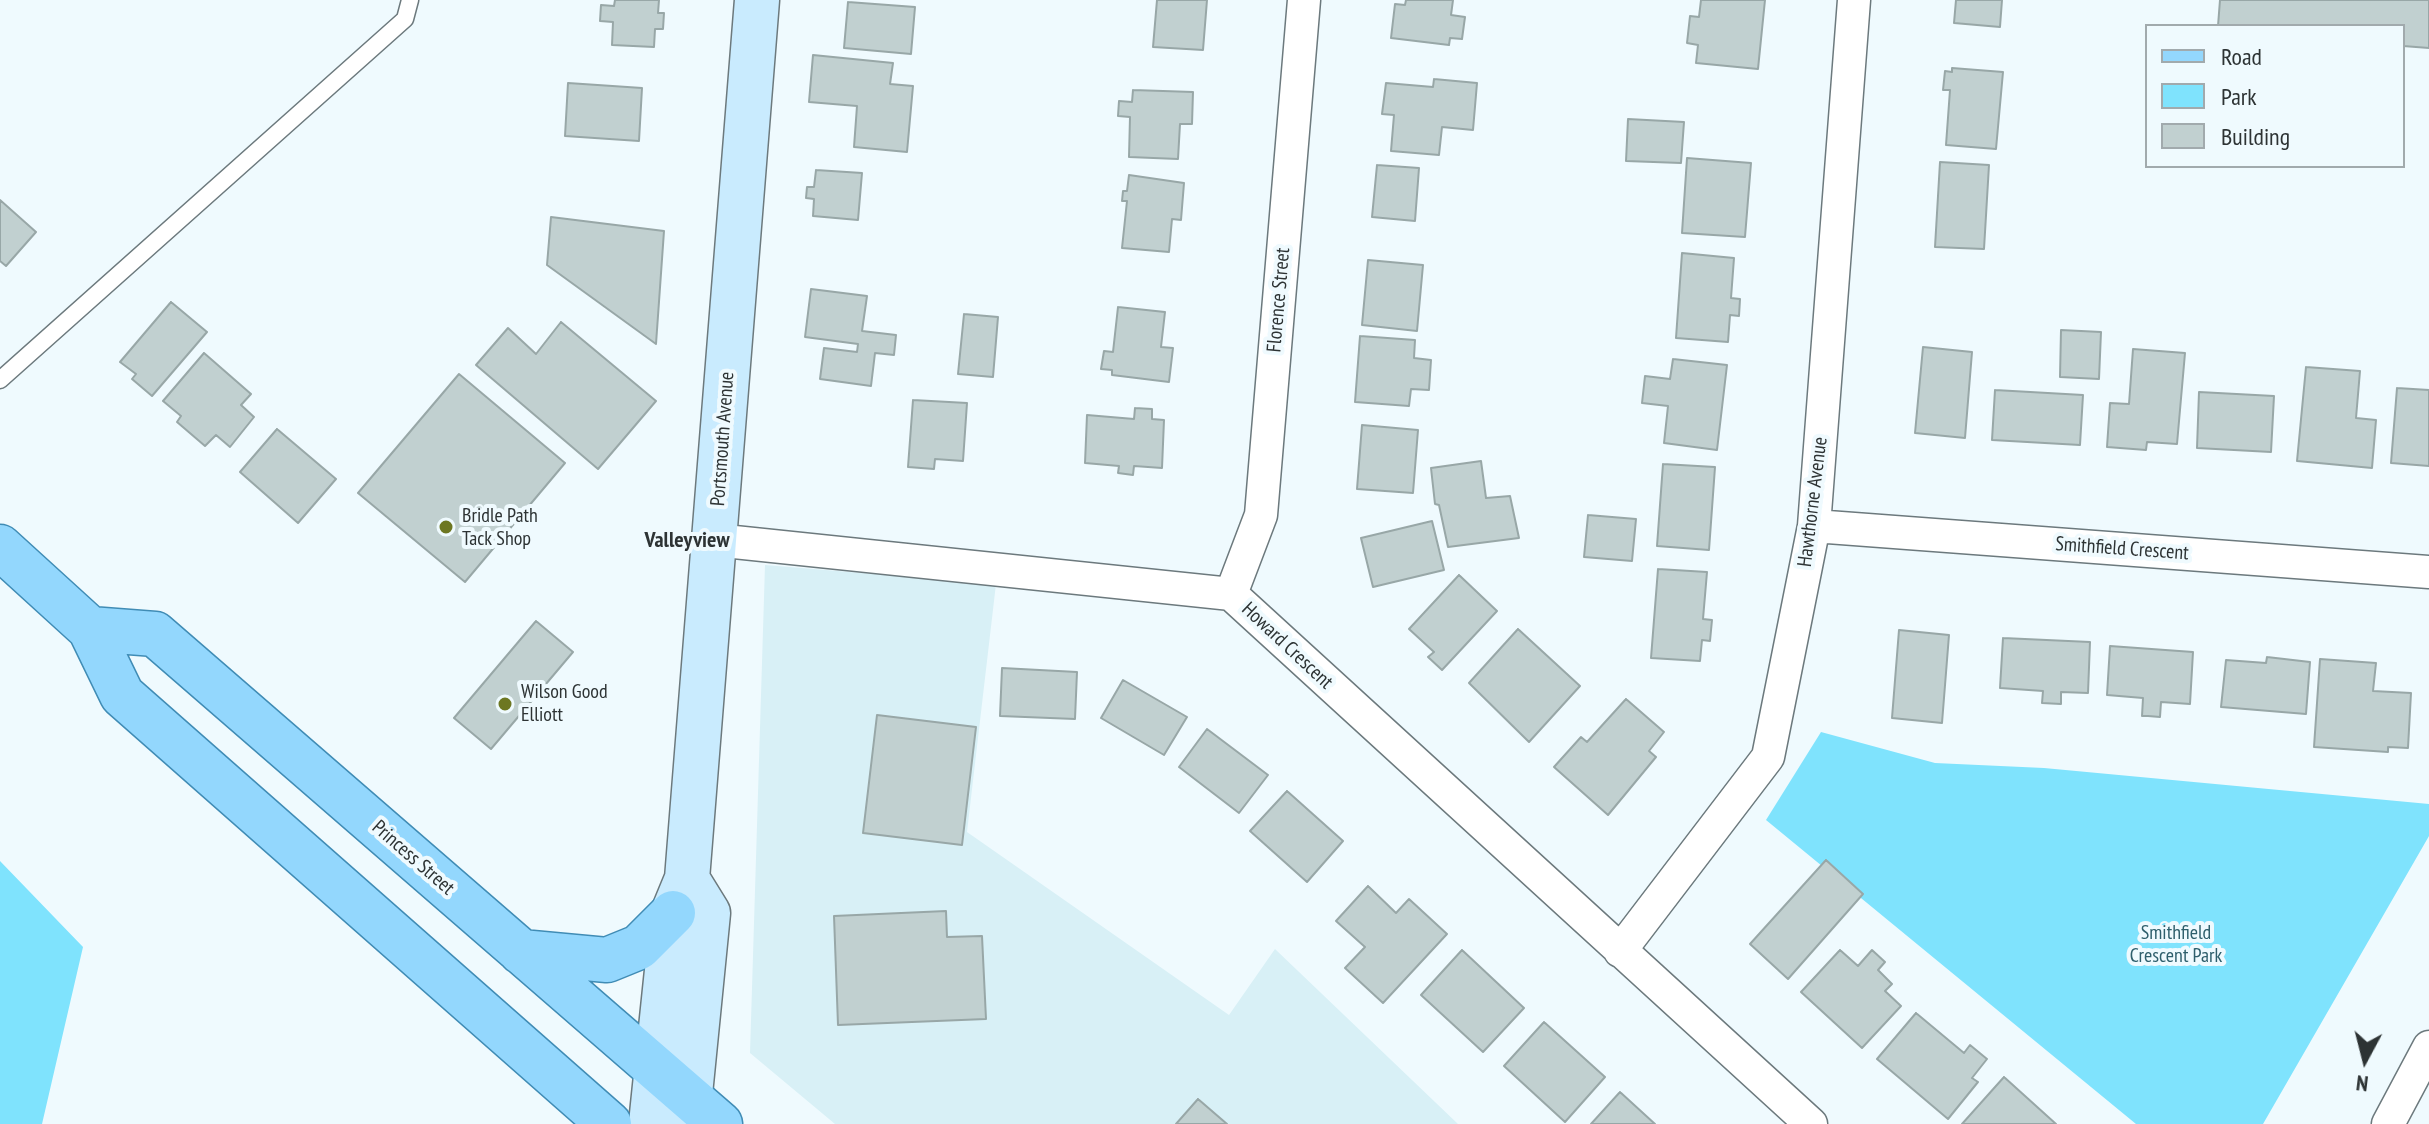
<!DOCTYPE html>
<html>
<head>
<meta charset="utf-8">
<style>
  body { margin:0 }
  #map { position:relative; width:2429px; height:1124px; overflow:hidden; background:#effafe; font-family:"PT Sans Narrow",sans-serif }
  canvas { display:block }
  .legend { position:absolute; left:2145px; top:24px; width:260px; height:144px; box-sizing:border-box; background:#effafe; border:2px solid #a1aaad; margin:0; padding:10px 14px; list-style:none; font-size:24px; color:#2d3334 }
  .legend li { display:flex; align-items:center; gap:16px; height:40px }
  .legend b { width:40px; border:2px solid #a1aaad }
  .north { position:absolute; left:2325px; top:1020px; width:80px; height:80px; -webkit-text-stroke:6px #effafe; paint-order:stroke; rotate:187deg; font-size:22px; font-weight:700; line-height:32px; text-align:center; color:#2d3334 }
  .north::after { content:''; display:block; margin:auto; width:28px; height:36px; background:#2d3334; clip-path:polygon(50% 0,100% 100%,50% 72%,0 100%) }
</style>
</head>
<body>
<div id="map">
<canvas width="2429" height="1124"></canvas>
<ul class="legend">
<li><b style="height:10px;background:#93d7fd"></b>Road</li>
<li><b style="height:22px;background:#7fe3fd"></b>Park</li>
<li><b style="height:22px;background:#c1d0d0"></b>Building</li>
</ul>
<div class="north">N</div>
</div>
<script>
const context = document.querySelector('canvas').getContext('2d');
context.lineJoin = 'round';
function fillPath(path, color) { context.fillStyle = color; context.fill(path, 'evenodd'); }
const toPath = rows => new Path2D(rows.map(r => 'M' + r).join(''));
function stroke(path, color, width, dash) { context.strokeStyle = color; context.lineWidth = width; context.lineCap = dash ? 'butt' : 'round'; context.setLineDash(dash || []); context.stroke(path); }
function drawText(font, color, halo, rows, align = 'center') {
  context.font = font + ' "PT Sans Narrow",sans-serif'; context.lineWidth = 8; context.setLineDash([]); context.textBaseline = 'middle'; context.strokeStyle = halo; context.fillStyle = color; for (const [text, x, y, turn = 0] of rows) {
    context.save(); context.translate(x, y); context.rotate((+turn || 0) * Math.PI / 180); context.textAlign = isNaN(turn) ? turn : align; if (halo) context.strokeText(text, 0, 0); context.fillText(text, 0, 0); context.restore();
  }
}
fillPath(toPath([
  [765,565,996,584,967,832,1229,1015,1275,949,1458,1124,835,1124,750,1053]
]), '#d8f0f6');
fillPath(toPath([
  [1821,732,1935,763,2044,768,2429,804,2429,836,2263,1124,2136,1124,1766,820],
  [0,861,83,947,42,1124,0,1124]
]), '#7fe3fd');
const building = toPath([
  [615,0,659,0,658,13,664,13,663,29,655,29,654,47,612,45,613,22,600,21,601,5,614,6,615,0],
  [1157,0,1207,0,1203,50,1153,47,1157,0],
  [1406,0,1453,0,1451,15,1465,17,1462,39,1450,38,1449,45,1391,38,1395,4,1405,5,1406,0],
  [1701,0,1765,0,1758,69,1696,63,1698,45,1687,43,1690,16,1699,17,1701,0],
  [1956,0,2002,0,2000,27,1954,23,1956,0],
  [2220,0,2429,0,2429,48,2403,46,2403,26,2218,26,2220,0],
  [848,2,915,7,911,54,844,48,848,2],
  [813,55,893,63,890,84,913,86,907,152,854,147,857,106,809,102,813,55],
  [1952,68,2003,72,1996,149,1946,145,1950,90,1943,90,1945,71,1952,72,1952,68],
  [1434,79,1477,83,1473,130,1442,127,1439,155,1391,151,1394,115,1382,114,1386,83,1433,87,1434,79],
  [568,83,642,88,639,141,565,136,568,83],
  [1133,90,1193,92,1192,124,1180,124,1178,159,1129,157,1130,117,1118,116,1119,101,1132,102,1133,90],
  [1628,119,1684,122,1681,163,1626,161,1628,119],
  [1687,158,1751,163,1745,237,1682,233,1687,158],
  [1940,162,1989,165,1984,249,1935,247,1940,162],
  [1377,165,1419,168,1415,221,1372,217,1377,165],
  [816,170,862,173,858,220,813,216,814,199,806,198,807,187,814,187,816,170],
  [1129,175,1184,183,1181,220,1172,219,1169,252,1122,248,1127,201,1122,201,1123,191,1127,191,1129,175],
  [0,200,36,232,6,266,0,261,0,200],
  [551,217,664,231,656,344,547,265,551,217],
  [1682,253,1734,258,1731,298,1740,299,1739,316,1730,315,1728,342,1676,338,1682,253],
  [1368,260,1423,265,1417,331,1362,325,1368,260],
  [811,289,867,296,862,331,896,335,894,355,875,353,871,386,820,379,824,348,857,352,858,344,805,337,811,289],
  [171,302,207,332,152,396,132,379,136,374,120,362,171,302],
  [1118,307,1165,312,1161,347,1173,348,1169,382,1112,375,1112,370,1101,369,1104,351,1113,352,1118,307],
  [964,314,998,317,993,377,958,374,964,314],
  [561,322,656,401,598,469,476,365,508,328,536,354,561,322],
  [2061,330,2101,332,2099,379,2060,377,2061,330],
  [1360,336,1415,340,1414,358,1431,360,1429,390,1411,389,1409,406,1355,402,1360,336],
  [1923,347,1972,352,1965,438,1915,433,1923,347],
  [2133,349,2185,353,2177,444,2147,442,2146,450,2107,447,2110,403,2129,404,2133,349],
  [204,353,251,394,241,405,254,417,230,447,216,435,205,446,177,422,181,416,163,401,204,353],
  [1673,359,1727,365,1717,450,1664,443,1668,406,1642,403,1645,376,1670,379,1673,359],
  [2306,367,2360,371,2356,418,2376,420,2372,468,2297,461,2306,367],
  [459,374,565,463,465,582,358,493,459,374],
  [2397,388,2429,390,2429,466,2391,463,2397,388],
  [1995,390,2083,395,2080,445,1992,440,1995,390],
  [2199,392,2274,396,2271,452,2197,448,2199,392],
  [913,400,967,403,963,461,935,459,934,469,908,467,913,400],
  [1135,408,1152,409,1152,419,1164,420,1162,468,1134,466,1133,475,1118,473,1119,466,1085,463,1087,415,1134,419,1135,408],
  [1362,425,1418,430,1413,493,1357,489,1362,425],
  [277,429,336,479,298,523,240,472,277,429],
  [1481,461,1486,498,1510,496,1519,538,1448,547,1439,505,1435,504,1431,468,1481,461],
  [1663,464,1715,467,1709,550,1657,546,1663,464],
  [1588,515,1636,519,1632,561,1584,557,1588,515],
  [1432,521,1444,570,1373,587,1361,538,1432,521],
  [1658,569,1707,572,1703,619,1712,620,1710,641,1702,640,1700,661,1651,658,1658,569],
  [1459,575,1497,611,1442,670,1428,657,1434,652,1409,629,1459,575],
  [536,621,573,652,491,749,454,718,536,621],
  [1518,629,1580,686,1529,742,1469,683,1518,629],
  [1899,630,1949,635,1942,723,1892,718,1899,630],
  [2003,638,2090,642,2088,693,2061,692,2061,704,2042,703,2043,691,2000,688,2003,638],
  [2110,646,2193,652,2190,704,2161,702,2160,717,2148,716,2142,716,2143,698,2107,695,2110,646],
  [2267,657,2310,662,2306,714,2221,707,2226,660,2266,663,2267,657],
  [2320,659,2376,663,2373,691,2411,693,2408,748,2388,747,2388,752,2314,747,2320,659],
  [1002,668,1077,672,1075,719,1000,716,1002,668],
  [1123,680,1187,717,1164,755,1101,718,1123,680],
  [1626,699,1664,732,1649,751,1656,757,1608,815,1554,767,1581,737,1587,742,1626,699],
  [877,715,976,727,962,845,863,833,877,715],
  [1207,729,1268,775,1239,813,1179,767,1207,729],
  [1287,791,1343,841,1307,882,1250,831,1287,791],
  [1826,860,1863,894,1788,979,1750,944,1826,860],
  [1368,886,1396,913,1409,899,1447,934,1383,1003,1345,968,1365,947,1336,921,1368,886],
  [946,911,947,937,982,936,986,1019,838,1025,834,916,946,911],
  [1462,950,1524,1008,1483,1052,1421,995,1462,950],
  [1840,950,1858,966,1872,950,1885,962,1878,970,1892,984,1885,991,1901,1006,1862,1048,1801,992,1840,950],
  [1916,1013,1964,1053,1970,1045,1987,1059,1972,1078,1978,1082,1948,1119,1877,1059,1916,1013],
  [1544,1022,1605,1077,1565,1122,1504,1066,1544,1022],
  [2004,1077,2056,1124,1962,1124,2004,1077],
  [1620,1092,1655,1124,1591,1124,1620,1092],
  [1198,1099,1227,1124,1176,1124,1198,1099]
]);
fillPath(building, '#c1d0d0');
stroke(building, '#98a7a7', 2);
const service = toPath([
  [0,380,405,19,410,0]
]);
const minor = toPath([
  [1814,526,2429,572],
  [715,540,1231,594,1811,1124],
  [1231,594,1261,515,1304,0],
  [1620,951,1768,757,1814,526,1854,0],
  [2388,1124,2429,1047]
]);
const secondary = toPath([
  [651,1124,673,913,687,879,757,0],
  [687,1124,708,913,687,879]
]);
const primary = toPath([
  [0,547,90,629,122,695,609,1124],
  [90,629,155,634,720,1124],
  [521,952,607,960,639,947,673,913]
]);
stroke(service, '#6c797d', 19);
stroke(minor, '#6c797d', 35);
stroke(secondary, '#6c797d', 47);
stroke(primary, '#408cb5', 47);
stroke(service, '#fff', 16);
stroke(minor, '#fff', 32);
stroke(secondary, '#c9ebfe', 44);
stroke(primary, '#93d7fd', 44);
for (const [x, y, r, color] of [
  [446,527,8,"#6d7722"],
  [505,704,8,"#6d7722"]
]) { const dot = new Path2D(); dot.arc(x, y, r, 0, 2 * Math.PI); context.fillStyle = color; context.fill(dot); stroke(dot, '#effafe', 3); }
drawText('20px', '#2d3334', '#effafe', [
  ["Florence Street",1279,300,-85],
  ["Portsmouth Avenue",723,439,-86],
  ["Hawthorne Avenue",1813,502,-83],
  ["Smithfield Crescent",2122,549,4],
  ["Howard Crescent",1287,646,43],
  ["Princess Street",413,858,41]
]);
drawText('20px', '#2d3334', '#effafe', [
  ["Bridle Path",462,516],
  ["Tack Shop",462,539],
  ["Wilson Good",521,692],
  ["Elliott",521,715]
], 'left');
drawText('20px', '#2e5f6c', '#effafe', [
  ["Smithfield",2176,933],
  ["Crescent Park",2176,956]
]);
drawText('bold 22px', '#2d3334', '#effafe', [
  ["Valleyview",687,541]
]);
</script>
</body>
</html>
